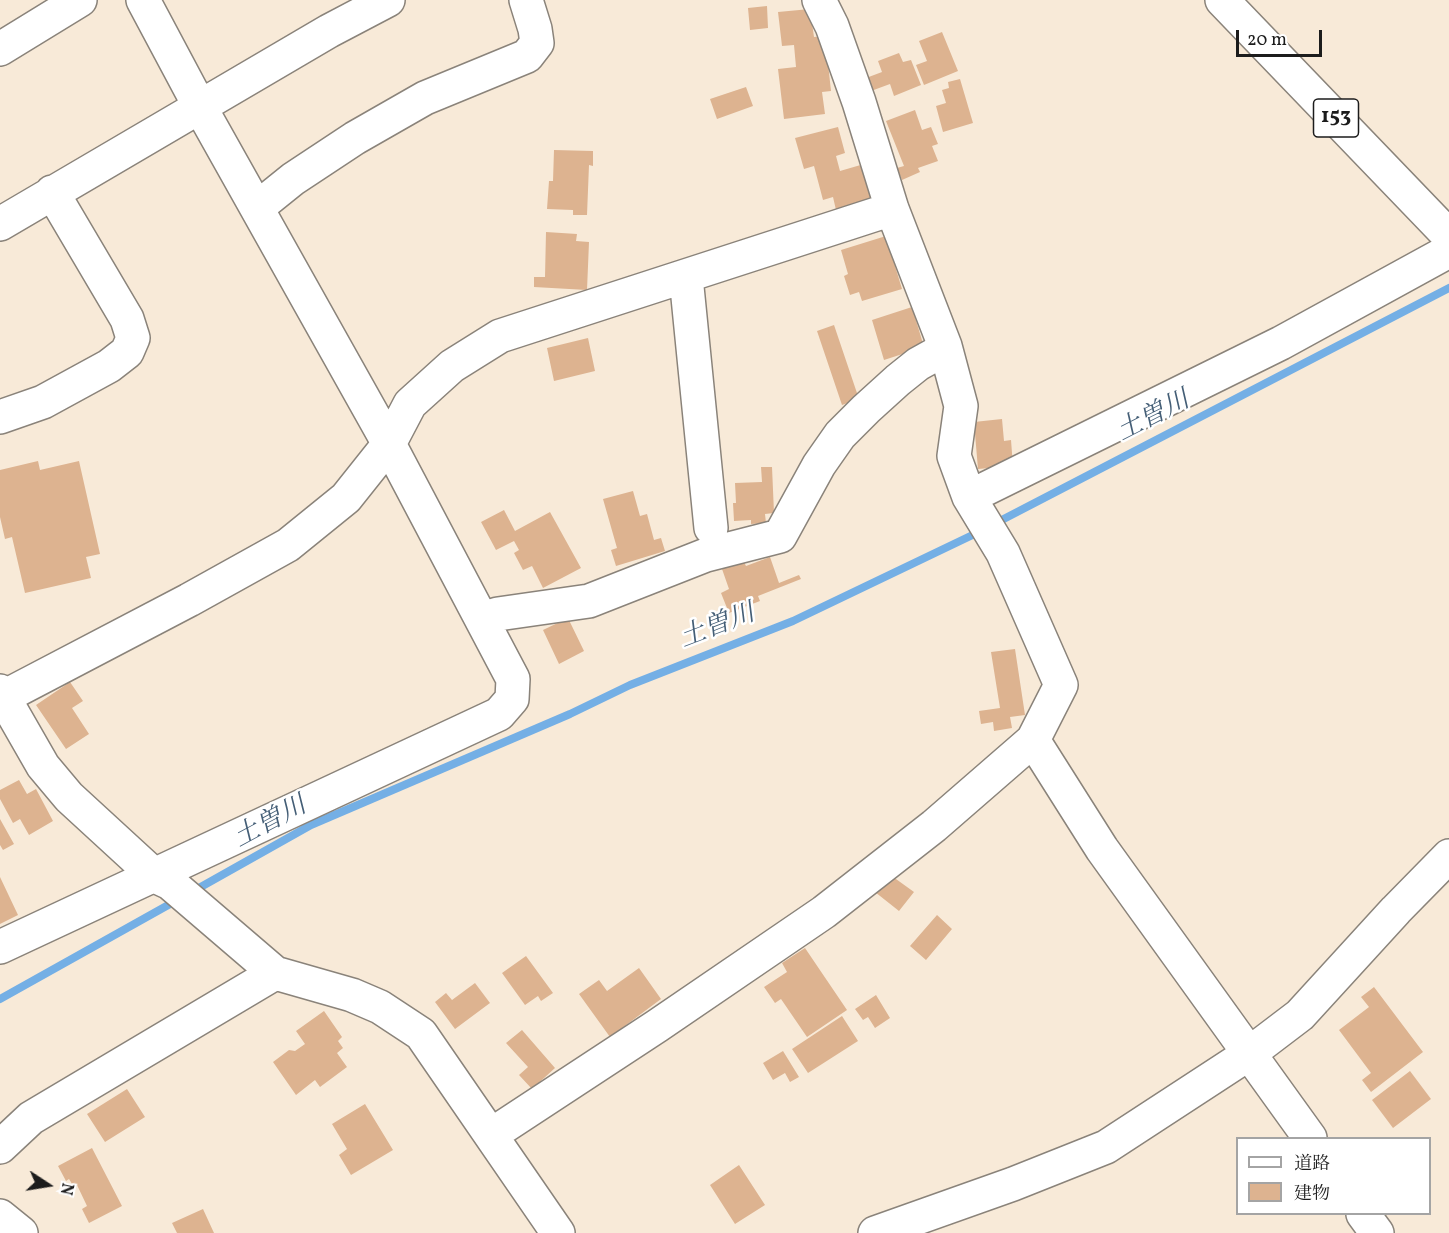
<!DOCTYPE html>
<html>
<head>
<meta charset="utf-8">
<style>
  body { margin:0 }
  #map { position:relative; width:1449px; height:1233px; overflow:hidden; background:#f8ead8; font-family:Vollkorn,"Noto Serif JP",serif }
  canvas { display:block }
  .legend { position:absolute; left:1236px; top:1137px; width:195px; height:78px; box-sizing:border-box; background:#fff; border:2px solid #a4a4a4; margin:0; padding:8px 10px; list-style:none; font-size:18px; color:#1c1c1c }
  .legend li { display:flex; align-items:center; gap:12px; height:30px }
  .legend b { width:30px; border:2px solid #a4a4a4 }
  .north { position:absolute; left:18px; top:1155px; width:60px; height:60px; -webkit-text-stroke:4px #fff; paint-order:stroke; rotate:102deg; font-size:16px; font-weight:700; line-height:24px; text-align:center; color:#1c1c1c }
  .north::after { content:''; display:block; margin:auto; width:21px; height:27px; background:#1c1c1c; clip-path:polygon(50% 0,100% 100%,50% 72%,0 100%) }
  .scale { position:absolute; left:1236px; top:30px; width:86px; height:27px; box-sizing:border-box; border:3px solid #1c1c1c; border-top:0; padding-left:8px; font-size:18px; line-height:21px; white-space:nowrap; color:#1c1c1c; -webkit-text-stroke:4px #fff; paint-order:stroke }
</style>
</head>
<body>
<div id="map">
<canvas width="1449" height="1233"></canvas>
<ul class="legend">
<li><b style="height:8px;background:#fff"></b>道路</li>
<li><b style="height:16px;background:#ddb390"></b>建物</li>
</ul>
<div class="north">N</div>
<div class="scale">20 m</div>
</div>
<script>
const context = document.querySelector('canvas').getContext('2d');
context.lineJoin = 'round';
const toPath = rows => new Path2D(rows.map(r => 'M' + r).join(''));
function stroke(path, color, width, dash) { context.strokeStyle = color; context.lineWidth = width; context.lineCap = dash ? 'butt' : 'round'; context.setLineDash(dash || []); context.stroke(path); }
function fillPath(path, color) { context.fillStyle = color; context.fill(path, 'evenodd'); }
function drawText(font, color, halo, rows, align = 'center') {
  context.font = font + ' Vollkorn,"Noto Serif JP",serif'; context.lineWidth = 5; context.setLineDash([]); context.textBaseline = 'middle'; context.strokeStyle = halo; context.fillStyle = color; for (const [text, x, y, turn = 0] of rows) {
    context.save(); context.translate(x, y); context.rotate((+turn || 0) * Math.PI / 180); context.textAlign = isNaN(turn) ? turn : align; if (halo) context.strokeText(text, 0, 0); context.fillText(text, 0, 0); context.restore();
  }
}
stroke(toPath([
  [994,524,1449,288],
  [190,893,311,825,570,714,630,685,793,621,983,530],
  [0,999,179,899]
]), '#74afe5', 8);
fillPath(toPath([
  [767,6,768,28,750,30,748,8],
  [810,9,814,37,825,36,831,91,822,92,825,114,784,119,778,69,796,67,794,45,782,46,778,12],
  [942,32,958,71,924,85,916,65,927,61,919,41],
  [899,53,903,62,911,60,921,85,894,96,890,84,871,91,866,78,882,72,878,61],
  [960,79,973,123,943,132,936,106,946,103,942,90,949,88,948,82],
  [746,87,753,106,717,119,710,99],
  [915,110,922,130,931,127,938,144,932,146,938,161,918,168,920,172,902,180,897,168,904,166,886,121],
  [838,127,845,153,836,156,840,171,864,164,874,200,836,210,833,197,823,200,814,166,804,169,795,138],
  [554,150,593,151,593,166,589,165,587,215,573,215,573,210,547,209,549,181,553,181],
  [546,232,577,234,576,241,589,242,587,290,534,287,534,277,545,277],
  [886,236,902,289,862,301,859,292,850,295,844,276,848,274,841,250],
  [912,307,924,347,884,360,872,320],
  [834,325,859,399,842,405,817,331],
  [588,338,595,371,554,381,547,348],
  [1002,419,1004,441,1011,440,1013,466,978,469,974,422],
  [38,461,40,470,79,461,100,554,86,557,91,578,25,593,12,537,5,539,0,517,0,470],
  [761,467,772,467,774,513,765,514,766,523,751,524,751,520,734,521,733,503,736,503,735,483,762,482],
  [633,491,640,516,647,514,654,540,661,538,665,551,616,566,611,550,617,548,603,499],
  [504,510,515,531,550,512,581,568,543,588,532,566,523,570,514,553,519,550,514,541,496,550,481,522],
  [770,557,779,583,799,575,801,579,758,596,760,601,729,613,721,593,729,589,722,569,743,560,746,566],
  [568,618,584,651,559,664,543,630],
  [1015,649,1025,715,1010,717,1012,728,994,731,993,722,981,724,979,711,1000,708,991,652],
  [70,682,83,701,72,708,89,734,66,749,36,705],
  [19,780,27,794,36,789,53,821,29,835,20,819,13,823,0,799,0,790],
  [0,819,14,844,3,850,0,845],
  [889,874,914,892,899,911,875,892],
  [0,877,18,915,0,924],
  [937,915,952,929,926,960,910,946],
  [805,948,847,1010,807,1037,781,999,775,1003,764,987,787,972,782,963],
  [526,956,553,993,541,1001,538,996,525,1005,502,973],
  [639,968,661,999,610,1037,579,994,599,980,607,991],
  [475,983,490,1003,455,1029,435,1002,446,993,452,1000],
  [1374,987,1423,1052,1371,1092,1362,1080,1371,1073,1339,1030,1369,1007,1361,997],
  [876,995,890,1018,875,1028,868,1017,863,1020,855,1009],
  [324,1011,342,1037,338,1041,343,1048,337,1053,347,1067,320,1087,315,1080,296,1095,273,1062,289,1050,295,1051,305,1044,296,1031],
  [842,1016,858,1041,808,1073,792,1049],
  [522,1030,555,1068,532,1089,519,1075,528,1067,506,1043],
  [783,1051,799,1077,790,1082,785,1073,773,1080,763,1063],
  [1410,1071,1431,1099,1393,1128,1372,1100],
  [127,1089,145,1117,105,1142,87,1114],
  [365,1104,393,1150,351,1175,339,1155,347,1149,332,1124],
  [92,1148,122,1206,89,1223,82,1209,87,1206,77,1185,74,1187,69,1179,66,1181,58,1166],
  [739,1165,765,1205,735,1224,710,1185],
  [203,1209,214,1233,177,1233,172,1223]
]), '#ddb390');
const minor = toPath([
  [0,49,80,0],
  [257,208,293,179,355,138,425,98,527,56,537,43,535,29,526,0],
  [0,224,329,31,388,0],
  [686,277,711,528],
  [0,417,43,402,109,366,127,352,133,338,127,319,52,192],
  [969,497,1281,343,1449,251],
  [482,619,498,614,589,601,706,555,780,536,819,465,840,435,866,409,898,380,918,364,936,354,945,346],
  [0,691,43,766,69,797,155,876,170,883,275,973,352,995,380,1007,421,1034,558,1233],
  [0,699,189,600,288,545,346,498,389,444,410,404,452,366,500,336,892,209],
  [1033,740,1102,849,1310,1138],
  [0,947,499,714,512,699,513,679,389,444,200,107,143,0],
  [491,1135,657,1026,824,912,934,826,1033,740,1061,685,1003,553,969,497,954,456,961,406,945,346,892,209,859,102,832,26,819,0],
  [0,1147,31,1118,275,973],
  [1363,1214,1377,1233],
  [0,1216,21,1233],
  [875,1233,1013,1184,1106,1147,1250,1053,1300,1015,1396,910,1449,856]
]);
const highway = toPath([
  [1222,0,1449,236]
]);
stroke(minor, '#8a837a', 36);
stroke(highway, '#8a837a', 36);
stroke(minor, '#fff', 33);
stroke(highway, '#fff', 33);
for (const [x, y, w] of [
  [1336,118,45]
]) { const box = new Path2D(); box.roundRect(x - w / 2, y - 19, w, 38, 4.5); context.fillStyle = '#fff'; context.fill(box); stroke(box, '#1c1c1c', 1.5); }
drawText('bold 22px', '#1c1c1c', null, [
  ["153",1336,118]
]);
drawText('italic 26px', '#445e76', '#fff', [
  ["土曽川",1154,418,-27],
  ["土曽川",718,628,-21],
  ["土曽川",271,824,-28]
]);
</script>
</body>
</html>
